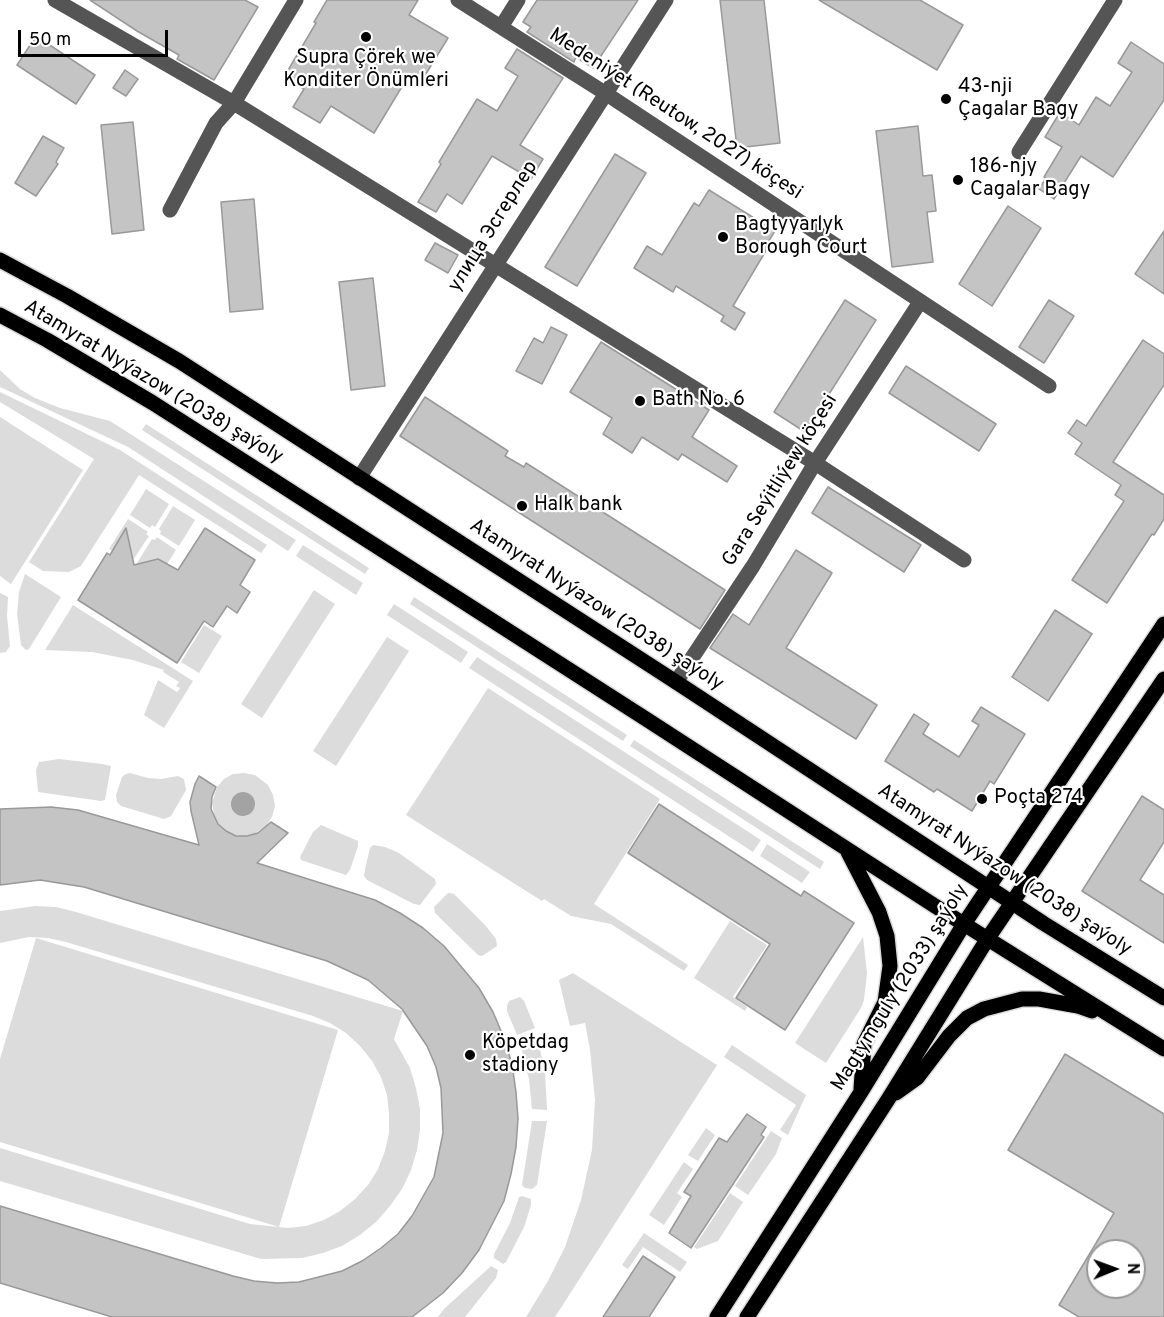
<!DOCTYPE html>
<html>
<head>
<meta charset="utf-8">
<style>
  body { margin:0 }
  #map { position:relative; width:1164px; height:1317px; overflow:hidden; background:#fff; font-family:Overpass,sans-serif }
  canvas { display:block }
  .north { position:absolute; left:1086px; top:1239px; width:60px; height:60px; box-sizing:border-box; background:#fff; border:2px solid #999; border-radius:50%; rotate:89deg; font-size:16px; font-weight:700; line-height:24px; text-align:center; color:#000 }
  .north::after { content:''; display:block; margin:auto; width:21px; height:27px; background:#000; clip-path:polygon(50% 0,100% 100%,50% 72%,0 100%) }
  .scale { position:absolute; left:18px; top:30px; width:150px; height:27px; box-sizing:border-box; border:3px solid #000; border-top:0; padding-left:8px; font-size:18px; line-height:21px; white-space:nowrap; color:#000; -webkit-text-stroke:4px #fff; paint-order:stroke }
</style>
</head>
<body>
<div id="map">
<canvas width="1164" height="1317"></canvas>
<div class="north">N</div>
<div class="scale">50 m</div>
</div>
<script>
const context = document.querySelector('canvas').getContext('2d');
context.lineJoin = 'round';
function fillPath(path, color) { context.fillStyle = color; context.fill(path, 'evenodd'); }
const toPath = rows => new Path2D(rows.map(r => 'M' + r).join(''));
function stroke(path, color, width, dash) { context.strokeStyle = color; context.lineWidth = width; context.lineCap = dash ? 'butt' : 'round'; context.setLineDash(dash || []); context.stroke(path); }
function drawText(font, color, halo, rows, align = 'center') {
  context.font = font + ' Overpass,sans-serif'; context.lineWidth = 4.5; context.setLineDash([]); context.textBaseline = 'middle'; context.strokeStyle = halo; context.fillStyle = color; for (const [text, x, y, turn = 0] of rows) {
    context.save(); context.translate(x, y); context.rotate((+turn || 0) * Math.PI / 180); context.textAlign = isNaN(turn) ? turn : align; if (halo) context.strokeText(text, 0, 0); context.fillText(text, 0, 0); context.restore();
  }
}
fillPath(toPath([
  [0,370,20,389,35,398,60,408,110,421,296,540,288,551,128,447,0,387],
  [0,392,120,450,267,545,261,553,139,475,81,566,69,572,43,571,29,562,94,459,0,402],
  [0,417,83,470,11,584,0,576],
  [146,424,369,568,365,574,142,430],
  [146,489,169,504,155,527,152,525,150,528,130,515],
  [173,506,195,520,179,546,160,534,161,531,159,529],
  [128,519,148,532,146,534,149,536,131,563,109,549],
  [157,537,176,550,157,580,135,566,152,539,155,540],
  [303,545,363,583,356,595,296,556],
  [25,574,61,597,29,649,26,650,21,645,17,614,19,592],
  [314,590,335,604,262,718,241,704],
  [0,593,8,597,7,616,10,646,6,652,0,653],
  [414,597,627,735,623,741,410,604],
  [394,604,468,652,461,663,387,615],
  [73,605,193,681,164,728,144,715,158,680,177,692,180,688,176,686,179,682,163,672,164,670,133,660,92,652,45,650],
  [204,625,222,636,199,673,181,662],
  [387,637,409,651,336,766,313,751],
  [477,657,761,840,753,852,469,668],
  [488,688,660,799,594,904,688,965,684,971,611,924,571,916,544,899,542,901,406,815],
  [634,740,824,862,820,869,630,746],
  [59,759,102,764,111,766,105,800,101,801,38,792,36,770,39,762],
  [130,773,148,778,161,779,178,776,184,779,186,790,171,816,164,819,121,806,117,802,116,795,122,777,126,774],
  [244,773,255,775,268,785,273,795,275,806,272,817,266,826,253,835,242,836,231,834,222,828,215,819,212,803,217,787,224,779,233,774],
  [243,792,251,796,255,805,253,811,247,816,232,808,234,796],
  [321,825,358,841,358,846,350,870,346,875,301,860,300,857,313,832],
  [767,844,810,872,802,883,760,856],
  [373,845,385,847,399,853,435,879,436,884,420,905,414,904,367,880,364,876,365,869,370,848],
  [448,893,454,894,485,925,496,939,497,946,482,956,478,955,435,913,434,907],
  [35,906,56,907,76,912,403,1011,394,1039,410,1068,416,1088,420,1109,420,1130,417,1150,411,1170,402,1189,390,1206,376,1222,360,1235,342,1246,323,1253,302,1258,261,1259,0,1181,0,1148,250,1224,288,1228,306,1226,324,1220,340,1211,355,1199,368,1185,378,1169,385,1151,389,1133,389,1114,387,1095,381,1077,372,1061,360,1046,346,1033,330,1023,313,1016,66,942,48,938,29,937,0,943,0,911],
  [730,921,767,945,733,997,747,1007,745,1011,694,978],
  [863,937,867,973,864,1000,861,1008,826,1063,795,1043],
  [36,938,338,1030,279,1227,0,1142,0,1059],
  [573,973,717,1065,555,1317,526,1317,548,1281,565,1247,581,1200,592,1150,595,1100,590,1050,585,1023,570,1026,559,980],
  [520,997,524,1001,535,1028,517,1035,507,1011,507,1006,509,1001],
  [537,1036,545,1072,547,1110,532,1109,529,1079,520,1043],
  [732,1045,806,1095,788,1135,780,1130,796,1105,724,1057],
  [532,1121,547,1121,537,1185,532,1189,525,1188,522,1185],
  [706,1128,715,1135,698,1161,688,1155],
  [771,1131,782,1138,776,1154,748,1195,735,1186],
  [684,1162,693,1169,677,1193,682,1197,664,1225,649,1215],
  [730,1193,743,1202,718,1241,697,1249,694,1247],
  [522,1196,531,1199,531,1205,524,1227,506,1262,503,1264,494,1258,494,1254,510,1223,519,1197],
  [644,1233,687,1262,680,1272,643,1247,628,1269,622,1265],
  [491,1266,498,1270,496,1278,465,1317,438,1317,444,1309]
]), '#dcdcdc');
fillPath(toPath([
  '231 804a12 12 0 1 1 24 0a12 12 0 1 1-24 0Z'
]), '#a3a3a3');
const building = toPath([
  [90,0,245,0,258,7,214,80,177,59,179,55,137,31,90,0],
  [327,0,418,0,409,15,448,38,421,82,409,75,374,133,331,106,320,123,293,107,304,89,284,77,316,23,314,22,327,0],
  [537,0,638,0,593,68,576,57,574,62,527,32,531,27,523,22,537,0],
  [720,0,764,0,780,143,737,148,720,0],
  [819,0,920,0,963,25,937,70,819,0],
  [36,36,95,75,76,104,17,65,36,36],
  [1131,42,1164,64,1164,100,1113,177,1081,156,1054,199,1039,189,1046,178,1044,177,1062,147,1045,137,1060,112,1079,125,1096,97,1110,106,1132,72,1118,63,1131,42],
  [517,49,563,78,520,145,543,159,531,179,492,156,462,204,447,194,436,212,418,202,441,164,439,162,477,99,497,111,518,76,505,68,517,49],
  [125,70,138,79,126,96,113,88,125,70],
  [133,122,144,230,112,234,101,125,133,122],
  [918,126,923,176,932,175,936,211,927,212,933,262,892,267,876,131,918,126],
  [43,136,64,148,56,162,58,164,36,196,15,183,43,136],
  [615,154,646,173,577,286,545,267,615,154],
  [709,190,775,231,765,247,767,249,733,306,745,313,735,330,721,321,724,316,676,286,673,292,634,268,647,246,662,255,694,203,699,206,709,190],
  [254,199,263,309,230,312,221,202,254,199],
  [1008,206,1041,228,992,306,959,284,1008,206],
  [1164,231,1164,294,1135,274,1164,231],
  [435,243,458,255,448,273,425,260,435,243],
  [373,278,385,386,351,390,339,282,373,278],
  [845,300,876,320,805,432,774,412,845,300],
  [1049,300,1074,316,1044,363,1019,347,1049,300],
  [551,327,567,335,542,384,516,371,534,338,543,343,551,327],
  [1143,340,1164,354,1164,385,1113,462,1164,495,1164,519,1154,535,1152,534,1107,603,1072,580,1124,501,1115,495,1121,485,1075,454,1082,443,1068,433,1077,420,1086,426,1143,340],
  [601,342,709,410,692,437,737,466,727,482,682,454,678,460,642,437,632,453,603,434,612,418,570,392,601,342],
  [906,366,996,424,979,451,889,393,906,366],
  [425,397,508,451,505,456,524,467,526,463,725,590,700,629,400,436,425,397],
  [828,487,921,545,904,572,812,513,828,487],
  [126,528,134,565,158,559,178,570,205,528,255,560,240,585,250,592,237,613,227,606,213,627,204,621,177,663,78,600,107,553,110,555,126,528],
  [796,550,832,573,786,648,877,705,856,739,710,648,733,614,749,625,796,550],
  [1055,610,1092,634,1048,701,1012,677,1055,610],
  [981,707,1025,734,994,784,990,781,972,811,937,789,934,792,885,761,914,714,929,724,923,734,959,757,979,725,972,721,981,707],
  [199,776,216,787,212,797,211,809,218,824,226,831,236,836,247,836,258,833,271,822,288,833,257,863,375,900,400,913,423,928,444,946,479,988,493,1012,504,1038,512,1064,516,1092,518,1119,516,1147,511,1174,504,1201,479,1250,462,1273,443,1293,412,1317,112,1317,0,1283,0,1206,233,1276,254,1281,277,1283,299,1282,342,1271,362,1261,381,1248,398,1234,412,1216,434,1177,443,1133,441,1088,436,1067,427,1046,402,1009,368,980,327,961,84,887,40,880,0,885,0,809,51,807,78,810,199,845,191,811,190,802,195,784,199,776],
  [1142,796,1164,810,1164,842,1140,880,1164,895,1164,943,1082,891,1142,796],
  [659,804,801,896,804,891,854,923,785,1030,736,998,770,944,628,853,659,804],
  [1065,1054,1164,1114,1164,1317,1079,1317,1059,1305,1114,1213,1008,1150,1065,1054],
  [1098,1251,1134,1251,1134,1287,1098,1287,1098,1251],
  [747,1114,766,1127,761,1135,764,1137,691,1248,669,1233,691,1196,684,1192,719,1138,727,1142,747,1114],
  [643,1256,675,1277,649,1317,603,1317,643,1256]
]);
fillPath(building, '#c4c4c4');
stroke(building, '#999', 1.5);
const major = toPath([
  [0,260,67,296,179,361,676,682,1043,923,1164,998],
  [0,315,47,340,153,403,646,719,935,906,1164,1049],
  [848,852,879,912,887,936,890,966,885,1002,864,1044,861,1089],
  [896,1093,917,1078,949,1036,967,1018,984,1009,1022,999,1039,999,1078,1006,1092,1011],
  [717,1317,861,1092,964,924,1164,624],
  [747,1317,889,1098,988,938,1164,679]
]);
stroke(major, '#dbdbdb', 18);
stroke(toPath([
  [55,0,234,103,815,463,964,560],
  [458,0,605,93,1049,386],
  [501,27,518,0],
  [1019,152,1115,0],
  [170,210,216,123,234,103,296,0],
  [359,478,666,0],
  [676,682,753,566,815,463,920,302]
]), '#555', 15);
stroke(major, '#000', 15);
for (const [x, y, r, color] of [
  [366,37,6,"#000"],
  [946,99,6,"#000"],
  [958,180,6,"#000"],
  [723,237,6,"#000"],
  [640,401,6,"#000"],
  [522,506,6,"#000"],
  [982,799,6,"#000"],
  [470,1055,6,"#000"]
]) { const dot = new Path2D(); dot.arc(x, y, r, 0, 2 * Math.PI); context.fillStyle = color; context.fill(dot); stroke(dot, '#fff', 2); }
drawText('20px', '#000', '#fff', [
  ["Supra Çörek we",366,59,"center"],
  ["Konditer Önümleri",366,82,"center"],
  ["43-nji",958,88],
  ["Çagalar Bagy",958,111],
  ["186-njy",970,168],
  ["Cagalar Bagy",970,191],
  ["Bagtyyarlyk",735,226],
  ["Borough Court",735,249],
  ["Bath No. 6",652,401],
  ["Halk bank",534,506],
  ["Poçta 274",994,799],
  ["Köpetdag",482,1044],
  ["stadiony",482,1067]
], 'left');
drawText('20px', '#000', '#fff', [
  ["Medeniýet (Reutow, 2027) köçesi",675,115,33],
  ["улица Эсгерлер",494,227,-58],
  ["Atamyrat Nyýazow (2038) şaýoly",153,383,31],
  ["Gara Seýitliýew köçesi",781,481,-58],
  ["Atamyrat Nyýazow (2038) şaýoly",596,606,33],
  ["Atamyrat Nyýazow (2038) şaýoly",1004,871,33],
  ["Magtymguly (2033) şaýoly",901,988,-58]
]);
</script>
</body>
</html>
